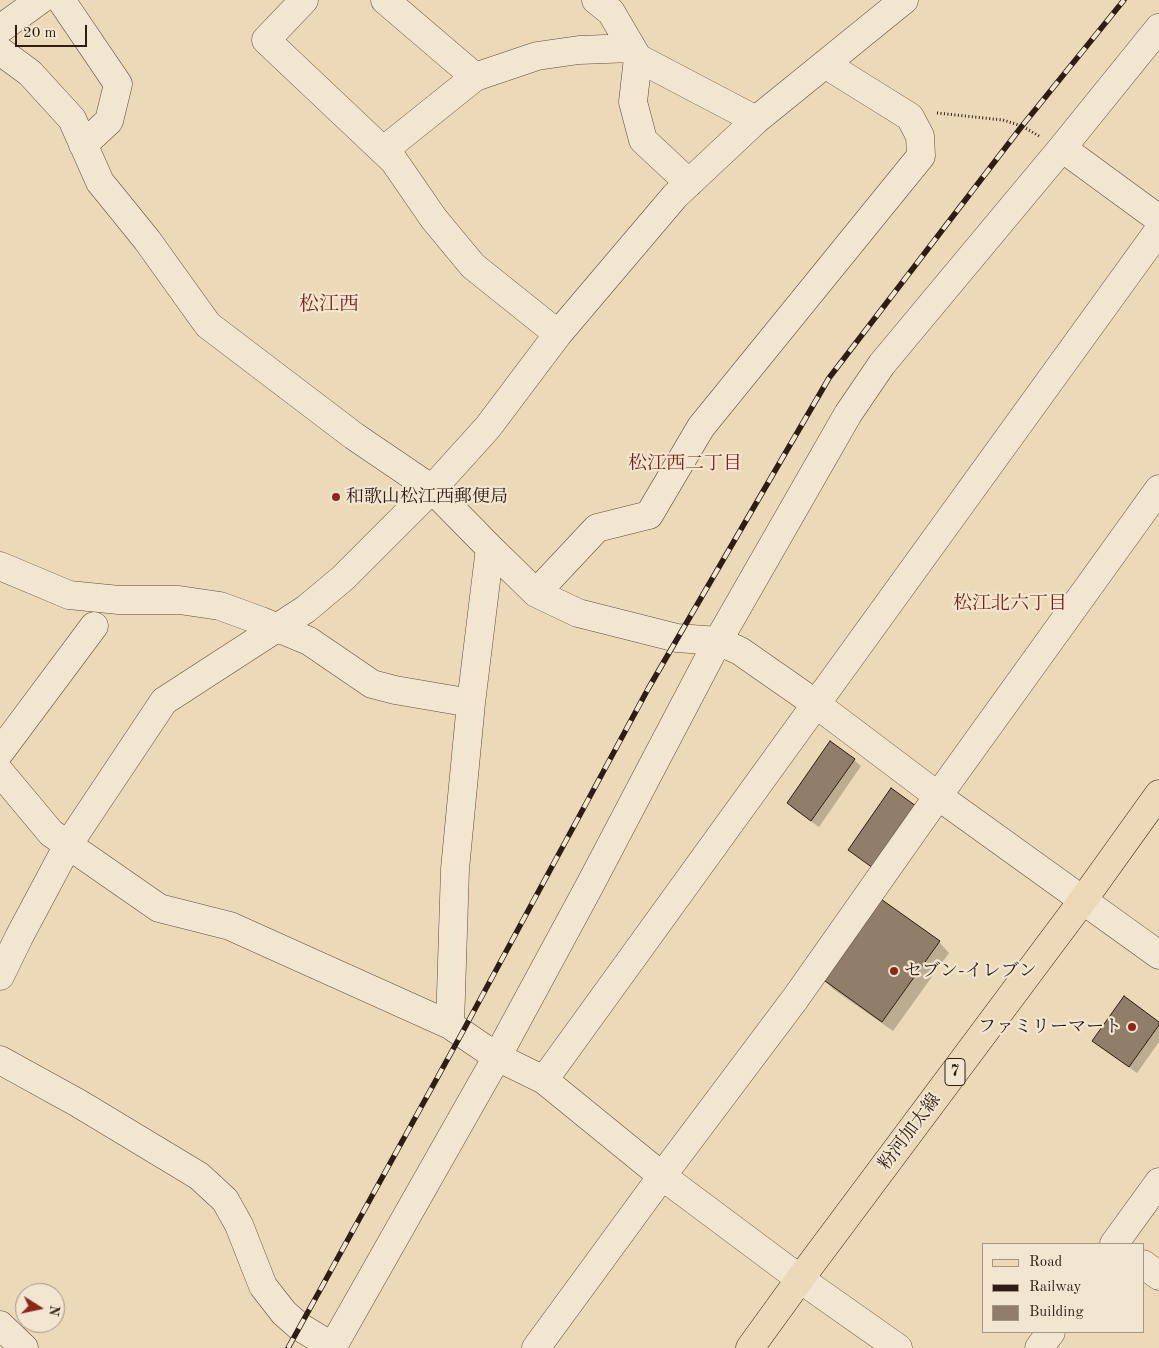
<!DOCTYPE html>
<html>
<head>
<meta charset="utf-8">
<style>
  body { margin:0 }
  #map { position:relative; width:1159px; height:1348px; overflow:hidden; background:#ebd9b7; font-family:"Old Standard TT",serif }
  canvas { display:block }
  .legend { position:absolute; left:982px; top:1243px; width:162px; height:90px; box-sizing:border-box; background:#f2e6d0; border:1px solid #a49585; margin:0; padding:6px 9px; list-style:none; font-size:15px; color:#2f1c14 }
  .legend li { display:flex; align-items:center; gap:10px; height:25px }
  .legend b { width:25px; border:1px solid #a49585 }
  .north { position:absolute; left:15px; top:1283px; width:50px; height:50px; box-sizing:border-box; background:#f2e6d0; border:1px solid #a49585; border-radius:50%; rotate:100deg; font-size:14px; font-weight:700; line-height:20px; text-align:center; color:#2f1c14 }
  .north::after { content:''; display:block; margin:auto; width:18px; height:22px; background:#8f2418; clip-path:polygon(50% 0,100% 100%,50% 72%,0 100%) }
  .scale { position:absolute; left:15px; top:25px; width:72px; height:22px; box-sizing:border-box; border:2px solid #2f1c14; border-top:0; padding-left:6px; font-size:15px; line-height:18px; white-space:nowrap; color:#2f1c14; -webkit-text-stroke:4px #f2e6d0; paint-order:stroke }
</style>
</head>
<body>
<div id="map">
<canvas width="1159" height="1348"></canvas>
<ul class="legend">
<li><b style="height:6px;background:#ebd9b7"></b>Road</li>
<li><b style="height:6px;background:#2f1c14"></b>Railway</li>
<li><b style="height:14px;background:#917e69"></b>Building</li>
</ul>
<div class="north">N</div>
<div class="scale">20 m</div>
</div>
<script>
const context = document.querySelector('canvas').getContext('2d');
context.lineJoin = 'round';
function fillPath(path, color) { context.fillStyle = color; context.fill(path, 'evenodd'); }
const toPath = rows => new Path2D(rows.map(r => 'M' + r).join(''));
function stroke(path, color, width, dash) { context.strokeStyle = color; context.lineWidth = width; context.lineCap = dash ? 'butt' : 'round'; context.setLineDash(dash || []); context.stroke(path); }
function drawText(font, color, halo, rows, align = 'center') {
  context.font = font + ' "Old Standard TT","Noto Serif JP",serif'; context.lineWidth = 4.5; context.setLineDash([]); context.textBaseline = 'middle'; context.strokeStyle = halo; context.fillStyle = color; for (const [text, x, y, turn = 0] of rows) {
    context.save(); context.translate(x, y); context.rotate((+turn || 0) * Math.PI / 180); context.textAlign = isNaN(turn) ? turn : align; if (halo) context.strokeText(text, 0, 0); context.fillText(text, 0, 0); context.restore();
  }
}
fillPath(toPath([
  [854,760,861,766,819,827,795,810,788,803],
  [939,942,949,953,893,1031,833,989,822,978],
  [1159,1023,1159,1042,1137,1073,1101,1047,1094,1040]
]), '#0003');
const building = toPath([
  [830,741,855,759,811,821,787,803,830,741],
  [891,788,916,806,873,868,848,850,891,788],
  [878,897,940,941,882,1022,821,978,878,897],
  [1124,996,1159,1022,1159,1025,1129,1067,1092,1041,1124,996]
]);
fillPath(building, '#917e69');
stroke(building, '#2f1c14', 1);
const minor = toPath([
  [61,0,118,84,109,121,83,145],
  [304,0,266,40,394,161,434,219,473,266,558,334],
  [385,0,475,77],
  [596,0,611,12,638,58,756,120],
  [0,29,40,0],
  [0,51,30,73,72,119,100,182,147,240,208,325,354,436,432,489,490,548,536,593,578,613,677,638,718,641,740,651,816,704,938,796,1159,955],
  [638,58,633,102,643,140,689,183],
  [1062,148,1159,219],
  [384,150,475,77,537,56,579,50,632,48],
  [0,566,69,595,119,600,179,600,220,606,261,621,309,641,372,684,395,690,471,703],
  [536,593,597,528,649,515,701,427,921,156,920,136,910,117,825,64],
  [0,752,94,626],
  [0,772,51,833,159,908,230,926,450,1025,497,1057,544,1080,662,1176,800,1279,898,1348],
  [0,976,19,937,68,845,164,701,306,609,343,578,432,489,488,427,558,334,675,196,756,120,904,0],
  [450,1025,455,869,471,703,490,548],
  [0,1060,78,1103,199,1176,225,1200,239,1225,263,1286,284,1313,300,1327,333,1347],
  [544,1080,1159,230],
  [1114,1244,1159,1182],
  [1143,1264,1159,1276],
  [0,1325,24,1348],
  [332,1348,497,1057,590,885,718,641,848,414,882,364,1062,148,1159,28],
  [536,1348,662,1176,795,999,938,796,1159,489],
  [1039,1348,1051,1332]
]);
const major = toPath([
  [750,1348,800,1279,1083,900,1159,794]
]);
stroke(minor, '#5e4b3d', 29);
stroke(major, '#2f1c14', 29);
stroke(toPath([
  [937,113,1003,120,1022,126,1039,136]
]), '#2f1c14', 3, [1, 2.5]);
stroke(minor, '#f2e6d0', 28);
stroke(major, '#ebd9b7', 28);
const rail = toPath([
  [288,1348,462,1033,648,689,829,378,1022,126,1124,0]
]);
stroke(rail, '#2f1c14', 5.5);
stroke(rail, '#f2e6d0', 4, [11]);
for (const [x, y, r, color] of [
  [336,497,5,"#8f2418"],
  [894,971,5,"#8f2418"],
  [1132,1027,5,"#8f2418"]
]) { const dot = new Path2D(); dot.arc(x, y, r, 0, 2 * Math.PI); context.fillStyle = color; context.fill(dot); stroke(dot, '#f2e6d0', 2); }
for (const [x, y, w] of [
  [955,1072,20]
]) { const box = new Path2D(); box.roundRect(x - w / 2, y - 13.5, w, 27, 4); context.fillStyle = '#f2e6d0'; context.fill(box); stroke(box, '#2f1c14', 1); }
drawText('bold 16px', '#2f1c14', null, [
  ["7",955,1072]
]);
drawText('18px', '#2f1c14', '#f2e6d0', [
  ["和歌山松江西郵便局",346,497],
  ["セブン-イレブン",904,971],
  ["ファミリーマート",1122,1027,"right"]
], 'left');
drawText('18px', '#2f1c14', '#f2e6d0', [
  ["粉河加太線",910,1132,-53]
]);
drawText('19px', '#7a1f14', '#f2e6d0', [
  ["松江西二丁目",685,464],
  ["松江北六丁目",1010,604]
]);
drawText('20px', '#7a1f14', '#f2e6d0', [
  ["松江西",329,305]
]);
</script>
</body>
</html>
